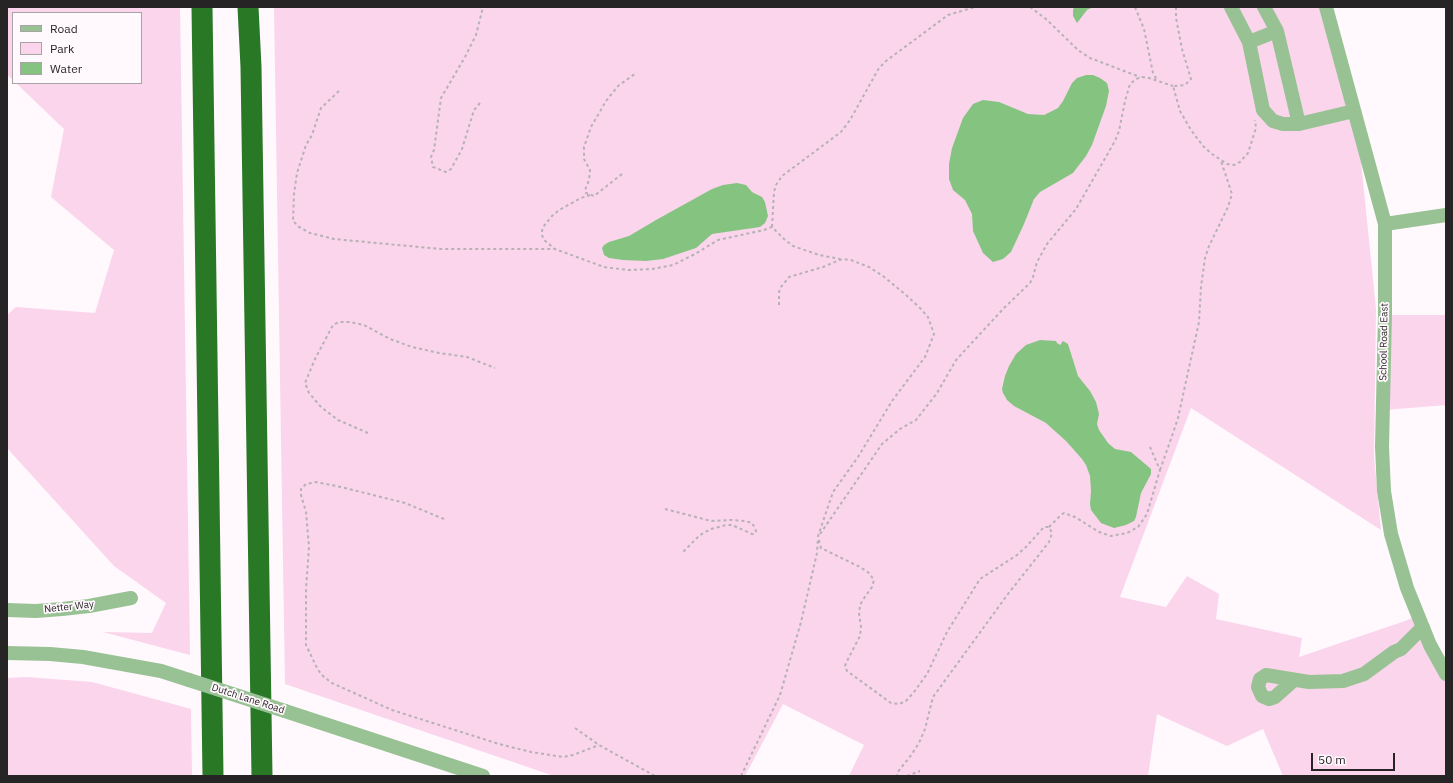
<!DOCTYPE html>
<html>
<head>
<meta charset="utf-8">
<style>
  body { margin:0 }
  #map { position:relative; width:1453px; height:783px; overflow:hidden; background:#fff8fc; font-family:"IBM Plex Sans",sans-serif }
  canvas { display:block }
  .frame { position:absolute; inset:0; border:8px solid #272426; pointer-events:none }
  .legend { position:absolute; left:12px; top:12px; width:130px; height:72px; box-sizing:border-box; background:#fff8fc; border:1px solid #a9a3a6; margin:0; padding:5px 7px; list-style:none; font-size:12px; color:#272426 }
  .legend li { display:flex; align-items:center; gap:8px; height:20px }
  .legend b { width:20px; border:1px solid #a9a3a6 }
  .scale { position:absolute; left:1311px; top:753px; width:84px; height:18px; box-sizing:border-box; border:2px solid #272426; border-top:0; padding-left:5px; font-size:12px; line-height:14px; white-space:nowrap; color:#272426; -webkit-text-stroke:3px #fff8fc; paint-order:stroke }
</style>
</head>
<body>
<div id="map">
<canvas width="1453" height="783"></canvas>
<div class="frame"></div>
<ul class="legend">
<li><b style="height:5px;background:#98c294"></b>Road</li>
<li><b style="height:11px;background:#fad5ec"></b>Park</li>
<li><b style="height:11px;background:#85c480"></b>Water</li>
</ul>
<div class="scale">50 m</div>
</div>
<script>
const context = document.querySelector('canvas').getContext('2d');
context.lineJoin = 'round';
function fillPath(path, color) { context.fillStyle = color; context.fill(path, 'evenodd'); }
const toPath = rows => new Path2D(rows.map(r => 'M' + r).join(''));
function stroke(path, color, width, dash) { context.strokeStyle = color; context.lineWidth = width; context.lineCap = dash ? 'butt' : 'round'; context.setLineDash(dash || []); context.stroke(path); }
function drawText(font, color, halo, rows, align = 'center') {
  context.font = font + ' "IBM Plex Sans",sans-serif'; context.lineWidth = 3.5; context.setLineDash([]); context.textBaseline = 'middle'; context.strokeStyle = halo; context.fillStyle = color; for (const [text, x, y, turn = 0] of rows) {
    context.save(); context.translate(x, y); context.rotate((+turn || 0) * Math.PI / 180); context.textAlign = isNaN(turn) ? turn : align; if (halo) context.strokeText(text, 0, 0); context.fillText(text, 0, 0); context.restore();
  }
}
fillPath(toPath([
  [7,7,180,7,190,655,103,632,152,633,166,603,114,566,7,448,7,315,16,307,95,313,114,250,51,197,64,129,16,83,141,83,141,13,13,13,13,80,7,75],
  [274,7,1332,7,1360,152,1376,309,1374,457,1381,530,1191,408,1120,597,1166,607,1187,576,1219,594,1216,619,1302,638,1299,657,1405,621,1421,614,1446,661,1446,776,1283,776,1263,729,1227,746,1157,714,1148,776,849,776,864,745,783,704,745,776,554,776,285,684],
  [1388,315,1446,315,1446,405,1385,410],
  [27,677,92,682,191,709,192,776,7,776,7,678]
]), '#fad5ec');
fillPath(toPath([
  [1074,7,1093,7,1087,10,1077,23,1073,16,1073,10],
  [1086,75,1093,75,1100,78,1107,83,1109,91,1106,106,1092,145,1086,156,1073,173,1040,192,1034,199,1024,224,1011,252,1003,259,993,262,983,253,973,231,972,214,965,200,953,190,949,179,949,164,952,148,963,118,973,104,983,100,999,102,1028,114,1044,115,1058,108,1063,101,1072,83,1077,78],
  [737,183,746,185,752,192,762,197,765,202,768,216,765,223,760,227,712,234,696,248,663,259,646,261,623,260,609,258,604,255,602,248,604,245,609,242,629,236,656,220,712,189,723,185],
  [1040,340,1056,341,1057,343,1060,345,1063,341,1068,344,1078,376,1090,391,1096,402,1099,414,1097,424,1099,430,1108,443,1115,449,1131,452,1151,469,1151,474,1141,493,1136,517,1134,521,1126,525,1114,528,1101,523,1091,510,1090,504,1091,491,1090,476,1086,465,1082,459,1066,441,1046,423,1014,406,1007,400,1003,393,1002,389,1005,376,1009,366,1016,354,1026,345]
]), '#85c480');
stroke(toPath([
  [1030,7,1046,19,1078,50,1090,58,1140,77],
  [1135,7,1144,29,1153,73,1157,80],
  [1176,7,1176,18,1182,49,1191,79,1185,85,1173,86,1180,111,1191,130,1203,146,1212,154,1227,164,1234,165,1240,162,1248,153,1256,128,1255,120],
  [339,91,321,108,312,135,306,145,297,173,294,194,293,221,299,227,310,233,334,239,441,249,555,249],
  [480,103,474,110,462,149,451,169,446,172,433,167,431,157,434,150,441,98,465,57,476,35,483,7],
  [622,174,594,196,586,193,585,190,589,180,590,170,584,159,584,147,591,127,606,101,618,86,636,73],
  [590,195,581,198,559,210,552,216,543,227,542,231,542,235,544,240,555,249,604,267,628,270,652,269,673,265,695,254,718,240,764,230,772,227,784,239,793,246,819,255,840,259],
  [772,227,774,192,776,185,782,176,841,132,850,120,879,68,886,61,948,15,975,7],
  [779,305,779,292,781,287,789,277,823,267,842,259,851,260,869,267,883,276,906,295,920,308,928,317,934,334,925,357,892,401,858,457,833,492,818,536,821,548,860,567,869,573,874,580,872,587,862,601,860,606,859,613,861,627,860,636,848,659,845,666,847,671,891,703,899,704,906,701,914,692,927,674,947,632,980,579,1017,555,1026,547,1044,527,1049,527,1052,533,1049,542,1008,594,933,697,925,729,919,743,912,754,897,773,897,776],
  [368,433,338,420,321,407,309,393,305,383,315,359,333,325,339,322,350,322,364,325,390,339,412,347,439,353,467,357,495,368],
  [1160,470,1172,436,1178,418,1199,322,1201,287,1205,258,1209,246,1228,207,1232,194,1221,161],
  [665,509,711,521,732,520,745,521,752,523,755,528,756,531,754,534,752,534,732,525,726,525,711,529,700,535,682,553],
  [444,519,405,503,341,487,316,482,306,484,301,489,301,495,306,512,309,547,306,589,306,645,318,670,324,677,332,683,392,710,499,744,531,752,563,757,573,755,599,745],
  [1049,527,1061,515,1064,513,1075,517,1099,532,1111,536,1127,533,1138,527,1147,514,1160,470,1150,447],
  [820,534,882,444,900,429,916,420,937,393,956,360,1004,308,1030,283,1033,277,1037,262,1047,244,1076,209,1115,141,1119,131,1125,101,1130,84,1136,79,1142,77,1149,78,1173,86],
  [575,728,599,745,655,776],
  [741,776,780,695,801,622,817,553,818,538],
  [907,776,920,771]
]), '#b7b1b5', 2, [3, 3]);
stroke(toPath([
  [1231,7,1249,42,1263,110,1273,121,1283,124,1299,124],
  [1264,7,1277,31,1299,124,1354,111],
  [1326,7,1385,224,1385,314,1382,447,1384,491,1391,534,1407,588,1430,645,1446,674],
  [1249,42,1277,31],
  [1385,224,1446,215],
  [7,610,36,611,62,609,89,606,131,598],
  [7,653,50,654,83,657,161,671,189,680],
  [1294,680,1275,697,1269,699,1262,696,1258,687,1260,679,1266,675,1309,682,1343,681,1364,674,1394,652,1401,649,1423,627],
  [285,711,483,776]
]), '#98c294', 14);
stroke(toPath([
  [202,7,213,776],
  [248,7,251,67,262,776]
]), '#297826', 21);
stroke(toPath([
  [189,680,285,711]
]), '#98c294', 14);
drawText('10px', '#272426', '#fff8fc', [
  ["School Road East",1384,342,-89],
  ["Netter Way",69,607,-6],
  ["Dutch Lane Road",248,699,18]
]);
</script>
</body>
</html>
